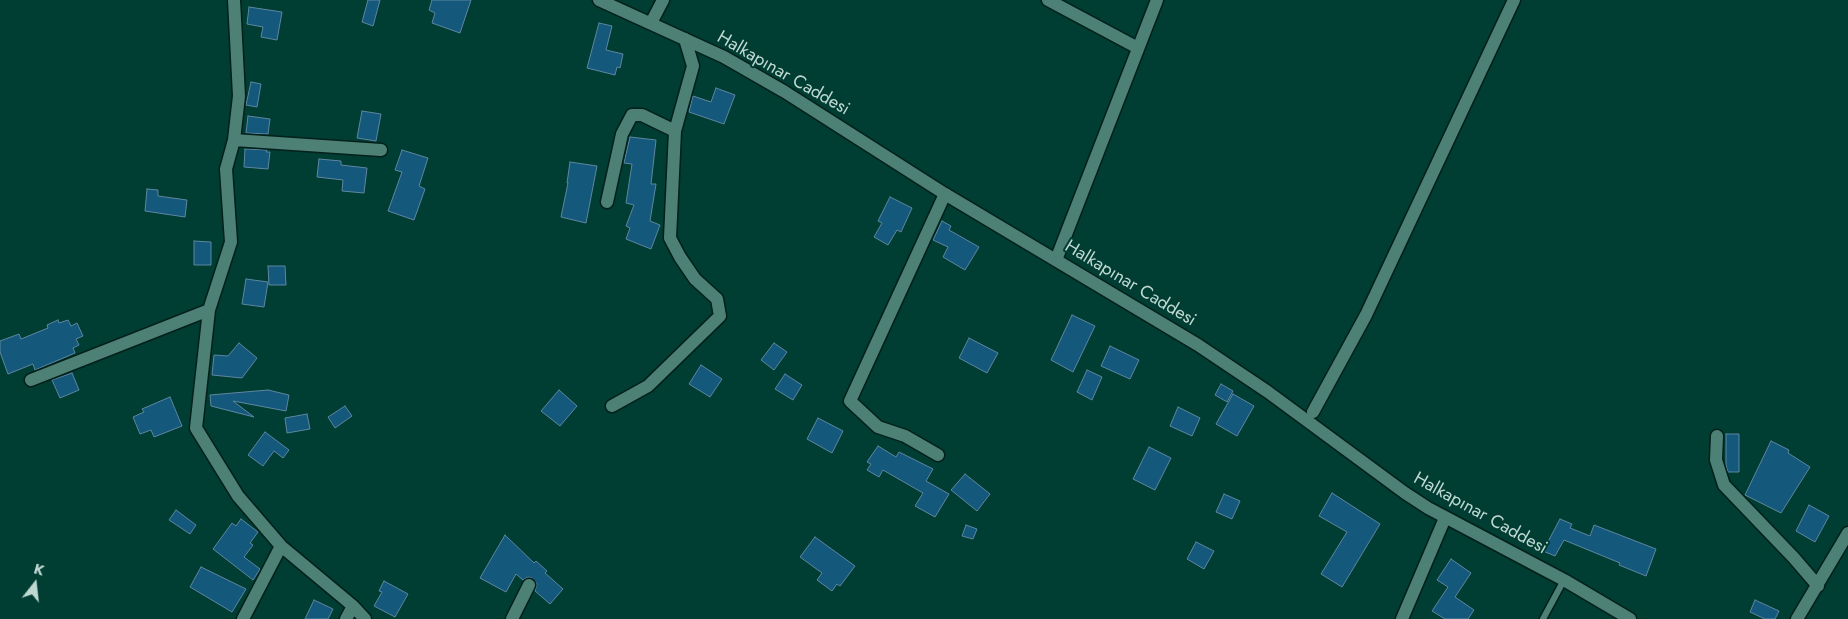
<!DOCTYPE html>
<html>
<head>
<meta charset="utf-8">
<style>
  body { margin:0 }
  #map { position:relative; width:1848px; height:619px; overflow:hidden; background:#003d33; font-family:Jost,sans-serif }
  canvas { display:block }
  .north { position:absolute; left:10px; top:559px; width:50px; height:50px; -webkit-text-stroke:4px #003d33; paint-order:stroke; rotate:16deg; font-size:14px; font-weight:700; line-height:20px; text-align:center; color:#bfd9d2 }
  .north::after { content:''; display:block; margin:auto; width:18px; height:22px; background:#bfd9d2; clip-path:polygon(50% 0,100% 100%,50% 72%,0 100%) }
</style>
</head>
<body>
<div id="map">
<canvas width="1848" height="619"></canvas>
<div class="north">K</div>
</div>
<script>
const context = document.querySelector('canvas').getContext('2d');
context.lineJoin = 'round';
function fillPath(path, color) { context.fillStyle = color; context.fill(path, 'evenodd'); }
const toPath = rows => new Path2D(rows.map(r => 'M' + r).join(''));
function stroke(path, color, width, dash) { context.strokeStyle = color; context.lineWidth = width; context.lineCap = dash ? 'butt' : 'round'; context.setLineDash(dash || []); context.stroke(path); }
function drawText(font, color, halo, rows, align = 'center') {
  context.font = font + ' Jost,sans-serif'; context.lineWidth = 4; context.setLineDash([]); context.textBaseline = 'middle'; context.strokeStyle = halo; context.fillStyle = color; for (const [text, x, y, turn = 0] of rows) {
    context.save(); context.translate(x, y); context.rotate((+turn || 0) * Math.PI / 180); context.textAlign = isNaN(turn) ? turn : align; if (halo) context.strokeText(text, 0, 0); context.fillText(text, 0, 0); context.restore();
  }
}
const building = toPath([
  [368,0,380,0,373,26,362,22,368,0],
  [432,0,471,0,460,33,432,23,435,13,429,10,432,0],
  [249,7,282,12,277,40,261,37,263,27,247,24,249,7],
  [599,23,612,26,606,50,623,54,620,68,617,67,615,75,587,68,599,23],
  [251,82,261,84,257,107,246,105,251,82],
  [716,88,735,95,724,124,689,112,693,96,711,102,716,88],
  [362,111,381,114,376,141,357,138,362,111],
  [248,116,270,119,268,134,246,133,248,116],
  [630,137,656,140,651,184,656,184,650,221,660,225,651,249,626,239,630,228,626,226,634,205,626,203,632,164,624,163,630,137],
  [245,149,267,150,266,152,270,152,268,169,244,167,245,149],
  [402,150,428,158,419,186,425,189,414,220,388,211,402,172,395,170,402,150],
  [319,159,341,161,341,165,367,168,364,193,342,191,343,180,317,177,319,159],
  [570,162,597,166,586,223,561,217,568,183,567,183,570,162],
  [147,189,158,190,158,196,187,200,185,217,145,211,147,189],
  [890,197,912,208,901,232,897,230,888,245,874,237,882,223,878,221,890,197],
  [942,221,951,226,949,230,979,247,965,270,943,257,948,247,933,240,942,221],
  [194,241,211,242,211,265,194,265,194,241],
  [268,266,285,266,286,285,269,285,268,266],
  [246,279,268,282,264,307,242,304,246,279],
  [1072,315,1095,326,1073,372,1051,360,1072,315],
  [58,320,59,323,68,320,71,326,77,323,83,336,76,339,79,345,73,348,75,353,35,370,33,364,8,374,0,352,0,341,19,334,21,339,48,328,47,325,58,320],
  [969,338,998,353,987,373,959,358,969,338],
  [239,343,257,358,242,378,212,375,214,355,228,356,239,343],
  [774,343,787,352,774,370,761,360,774,343],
  [1110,346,1139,360,1130,379,1101,366,1110,346],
  [701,365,722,379,710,397,689,384,701,365],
  [1087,370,1102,377,1092,400,1077,392,1087,370],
  [72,373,79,390,60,398,52,380,72,373],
  [785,374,802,385,793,400,775,389,785,374],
  [1221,384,1233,391,1227,402,1215,395,1221,384],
  [268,390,289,395,286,411,233,401,254,417,211,406,210,395,268,390],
  [559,390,577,406,560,426,541,411,559,390],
  [1233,394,1254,406,1237,436,1216,424,1233,394],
  [170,397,182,426,154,437,151,430,140,434,133,417,144,412,142,409,170,397],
  [345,406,352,416,335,428,328,417,345,406],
  [1178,407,1200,418,1192,436,1170,426,1178,407],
  [307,414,310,429,287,433,285,418,307,414],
  [818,418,843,431,832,453,807,439,818,418],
  [265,432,289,450,283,458,274,451,263,466,248,455,265,432],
  [1726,434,1739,434,1739,472,1728,472,1726,465,1726,434],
  [1771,441,1789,450,1788,453,1810,467,1781,513,1745,495,1771,441],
  [878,446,896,457,899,452,933,469,926,481,949,494,935,517,915,506,923,493,883,470,879,477,867,470,871,464,867,462,878,446],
  [1149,447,1171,458,1155,490,1133,479,1149,447],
  [965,474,990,494,977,511,951,490,965,474],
  [1332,493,1380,524,1342,587,1321,574,1347,532,1319,516,1332,493],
  [1224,494,1240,501,1232,519,1216,512,1224,494],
  [1809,505,1829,516,1815,542,1796,531,1809,505],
  [176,510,196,525,190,534,169,520,176,510],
  [241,519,258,532,250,543,253,545,244,557,260,569,253,580,213,549,232,523,236,526,241,519],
  [1560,519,1572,524,1570,528,1590,536,1594,525,1656,549,1646,576,1619,565,1620,563,1564,540,1555,556,1543,551,1560,519],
  [966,525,977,529,973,539,962,536,966,525],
  [505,535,534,563,536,561,547,571,545,573,563,589,550,604,535,591,537,584,532,578,528,577,523,580,516,574,506,592,480,578,505,535],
  [815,537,855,566,840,586,837,584,832,591,817,580,822,573,800,557,815,537],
  [1196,542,1214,551,1204,569,1187,559,1196,542],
  [1451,559,1471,573,1455,597,1474,610,1468,619,1445,619,1432,611,1448,587,1437,580,1451,559],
  [201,567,246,589,232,612,190,587,201,567],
  [384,581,408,594,395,617,374,606,382,592,379,591,384,581],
  [314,600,333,609,328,619,305,619,314,600],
  [1755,600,1779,611,1775,619,1765,619,1750,612,1755,600]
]);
fillPath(building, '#14587c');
stroke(building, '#5e86a0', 1);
const service = toPath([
  [1543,619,1564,580]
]);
const minor = toPath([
  [234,0,239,96,234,140,226,169,231,242,209,310,196,428,238,496,281,546,353,606,365,619],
  [1048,0,1138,48],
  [651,23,663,0],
  [234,140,381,150],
  [607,202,622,134,632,115,642,115,675,131],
  [1056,260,1157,0],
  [31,380,209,310],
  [612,406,648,386,720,316,717,299,695,279,680,257,670,238,675,131,693,66,685,39],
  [1313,412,1366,315,1514,0],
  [1717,436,1716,460,1724,485,1794,558,1818,586],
  [938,455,905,436,878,427,850,401,945,194],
  [243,619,281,546],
  [346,619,353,606],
  [512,619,529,585],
  [1402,619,1445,518],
  [1797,619,1848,533]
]);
const secondary = toPath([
  [599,0,724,57,785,92,945,194,1198,345,1268,392,1405,493,1428,508,1564,580,1630,619]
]);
stroke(service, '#04201b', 9);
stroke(minor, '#04201b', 15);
stroke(secondary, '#04201b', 15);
stroke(service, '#4d8175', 6);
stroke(minor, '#4d8175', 12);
stroke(secondary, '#4d8175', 12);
drawText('18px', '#bfd9d2', '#003d33', [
  ["Halkapınar Caddesi",783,74,30],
  ["Halkapınar Caddesi",1130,284,31],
  ["Halkapınar Caddesi",1480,514,29]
]);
</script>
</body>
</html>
